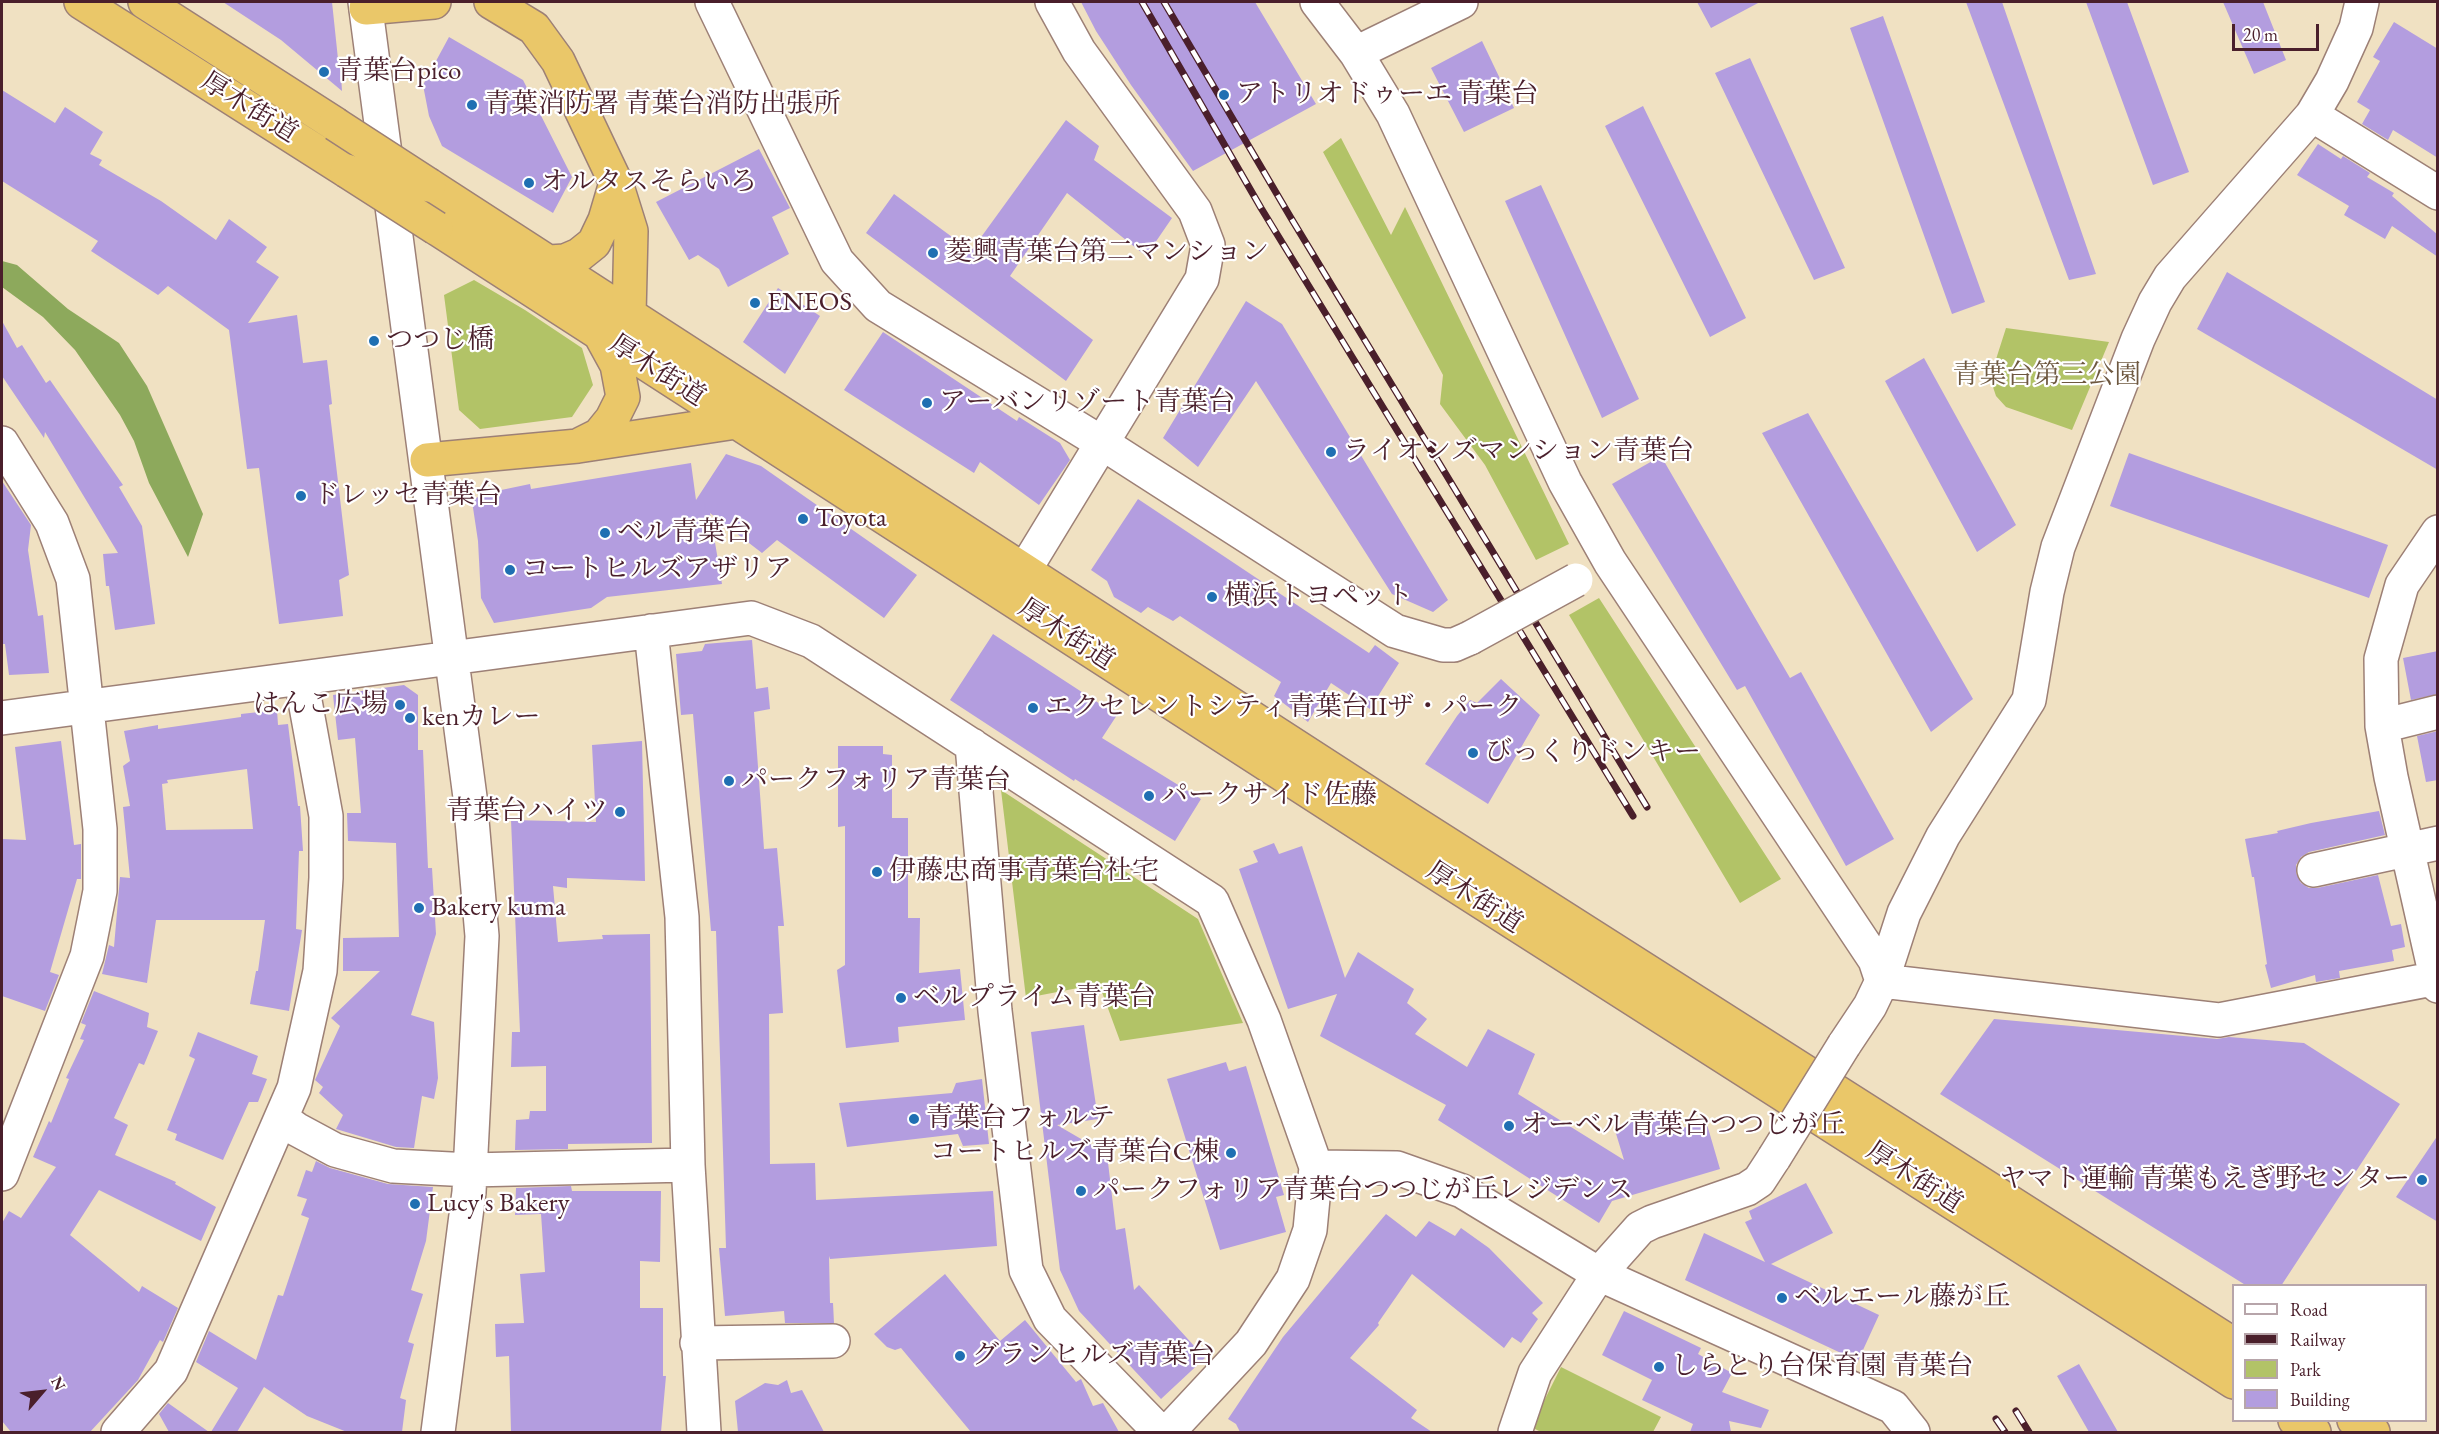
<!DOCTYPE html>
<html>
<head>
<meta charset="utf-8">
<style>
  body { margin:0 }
  #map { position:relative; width:2439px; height:1434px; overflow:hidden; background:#f0e1c2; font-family:"EB Garamond",serif }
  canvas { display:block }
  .frame { position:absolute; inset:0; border:3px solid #4a1f2b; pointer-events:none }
  .legend { position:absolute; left:2232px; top:1284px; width:195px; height:138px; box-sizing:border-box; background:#fff; border:2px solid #b7a5aa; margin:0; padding:8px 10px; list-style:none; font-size:18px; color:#4a1f2b }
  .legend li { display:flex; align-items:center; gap:12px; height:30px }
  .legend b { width:30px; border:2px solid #b7a5aa }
  .north { position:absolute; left:12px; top:1362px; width:60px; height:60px; -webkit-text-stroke:4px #fff; paint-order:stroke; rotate:62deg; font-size:16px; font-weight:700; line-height:24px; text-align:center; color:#4a1f2b }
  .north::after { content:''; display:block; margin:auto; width:21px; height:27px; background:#4a1f2b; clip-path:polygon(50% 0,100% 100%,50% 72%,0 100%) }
  .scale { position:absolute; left:2232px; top:24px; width:87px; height:27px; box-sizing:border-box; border:3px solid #4a1f2b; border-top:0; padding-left:8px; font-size:18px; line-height:21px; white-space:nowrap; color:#4a1f2b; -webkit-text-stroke:4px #fff; paint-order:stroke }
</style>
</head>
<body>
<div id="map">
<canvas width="2439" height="1434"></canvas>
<div class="frame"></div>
<ul class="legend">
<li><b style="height:8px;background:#fff"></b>Road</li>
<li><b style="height:8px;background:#4a1f2b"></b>Railway</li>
<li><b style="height:16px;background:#b2c367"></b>Park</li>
<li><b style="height:16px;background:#b39ddf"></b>Building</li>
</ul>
<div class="north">N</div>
<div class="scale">20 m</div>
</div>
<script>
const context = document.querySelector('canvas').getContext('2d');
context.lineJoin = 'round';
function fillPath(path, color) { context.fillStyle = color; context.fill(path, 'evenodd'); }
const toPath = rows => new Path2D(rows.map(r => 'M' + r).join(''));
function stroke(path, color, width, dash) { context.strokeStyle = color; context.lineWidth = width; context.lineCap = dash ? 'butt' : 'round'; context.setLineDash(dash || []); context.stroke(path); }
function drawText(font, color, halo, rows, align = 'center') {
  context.font = font + ' "EB Garamond","Noto Serif JP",serif'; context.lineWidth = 4.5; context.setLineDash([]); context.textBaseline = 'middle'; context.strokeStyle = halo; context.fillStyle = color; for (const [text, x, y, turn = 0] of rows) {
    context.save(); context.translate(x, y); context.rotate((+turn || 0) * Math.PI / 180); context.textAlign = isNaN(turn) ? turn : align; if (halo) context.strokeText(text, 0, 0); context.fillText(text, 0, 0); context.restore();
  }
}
fillPath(toPath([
  [1341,138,1391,235,1405,207,1569,544,1536,560,1485,465,1440,404,1443,375,1323,152],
  [474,280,525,310,582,348,593,385,572,417,480,429,459,410,444,295],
  [2006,328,2109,342,2072,430,2006,407,1996,396,1990,378],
  [1599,598,1781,879,1740,903,1569,615],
  [1001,790,1198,919,1243,1023,1120,1041,1099,984,1026,998],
  [1561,1367,1661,1417,1653,1432,1541,1432,1531,1427]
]), '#b2c367');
fillPath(toPath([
  [2,261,17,265,68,309,119,343,147,386,203,514,188,557,149,483,134,441,120,415,75,350,43,317,2,287]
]), '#8da95c');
fillPath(toPath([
  [223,2,332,2,338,59,340,60,342,91,281,40],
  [1081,2,1255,2,1316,104,1193,171,1131,85,1096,31],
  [1697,2,1760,2,1711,28],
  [1966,2,2002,2,2096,274,2069,280],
  [2086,2,2127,2,2189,172,2153,185],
  [2223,2,2263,2,2286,60,2254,74],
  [1883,16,1985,302,1952,314,1850,28],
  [2394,22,2438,49,2438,158,2393,130,2388,140,2362,124,2370,110,2357,102,2380,61,2373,57],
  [449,37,523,80,572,177,553,213,442,146,429,116,423,85],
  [1482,41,1514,108,1464,132,1431,68],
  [1750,58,1845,268,1814,280,1715,73],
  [2,90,55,123,65,107,103,132,90,154,102,160,99,165,161,201,216,240,229,219,267,247,256,262,279,277,248,323,297,315,303,363,327,360,332,404,329,405,349,575,339,580,343,616,279,624,259,468,247,469,229,330,168,286,158,295,91,251,98,241,2,181],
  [1643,106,1746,318,1710,337,1605,126],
  [1066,120,1099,146,1094,160,1172,218,1146,256,1067,193,1010,276,1093,340,1066,381,866,233,894,194,971,251],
  [2318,144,2341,159,2343,156,2370,173,2367,177,2394,193,2392,196,2438,235,2438,257,2392,226,2385,239,2344,215,2349,206,2297,175],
  [759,149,790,208,772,217,789,254,728,287,719,269,698,255,689,260,656,202],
  [1541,185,1639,399,1602,418,1505,201],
  [2227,272,2438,400,2438,470,2197,329],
  [778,288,820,316,785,374,743,342],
  [1246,301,1282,324,1448,600,1433,612,1392,594,1256,381,1198,467,1163,438],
  [2,321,17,348,22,345,46,383,50,380,123,485,119,487,142,526,155,624,115,630,109,586,106,586,103,554,118,553,45,432,44,438,2,376],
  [883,332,1017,421,1019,417,1060,443,1070,460,1039,505,980,462,974,473,844,390],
  [1924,358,2016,525,1977,552,1885,381],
  [1808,413,1973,699,1931,732,1762,433],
  [2129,453,2388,545,2369,598,2110,506],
  [726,454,761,466,917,575,884,618,777,540,762,553,710,513,722,584,607,597,591,608,494,623,481,598,478,541,472,501,482,494,530,484,531,489,691,463,696,500],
  [1661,456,1790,678,1801,672,1894,839,1846,866,1745,686,1737,690,1612,484],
  [2,481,31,525,28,550,38,616,43,615,49,673,9,675,5,644,2,644],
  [1138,499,1369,653,1375,645,1399,663,1370,709,1331,683,1308,722,1274,696,1281,682,1180,616,1173,621,1148,607,1141,613,1114,597,1107,581,1091,570],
  [993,634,1117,715,1102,738,1201,799,1175,841,1075,779,1074,781,950,700],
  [752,640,756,689,768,687,770,709,754,712,764,849,777,848,784,926,778,926,783,1013,769,1014,770,1164,815,1163,816,1200,993,1191,997,1246,830,1259,829,1256,830,1303,833,1303,834,1323,785,1323,784,1311,725,1316,719,1248,726,1248,716,931,711,931,693,714,681,715,676,654,702,651,705,644],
  [2438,651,2438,694,2411,700,2403,658],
  [1501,679,1540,715,1488,804,1425,764,1457,716,1470,700,1477,703],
  [404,685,418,695,418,750,423,750,428,868,432,868,436,934,411,1015,434,1022,438,1078,434,1099,422,1096,414,1148,396,1147,336,1129,343,1115,319,1093,323,1087,315,1080,340,1026,331,1018,380,971,343,971,343,938,399,937,396,843,348,841,347,813,361,813,355,738,338,740,333,695],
  [277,710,278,725,288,724,298,806,300,806,303,851,299,851,296,929,302,930,289,1011,250,1004,256,971,258,971,265,920,156,920,147,983,102,974,109,945,114,947,120,877,130,878,123,807,130,806,123,766,130,761,124,731,158,725,158,729,241,717,241,714],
  [247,769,253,829,166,830,162,784,168,783,167,780],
  [2438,731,2438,780,2426,782,2417,736],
  [61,741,74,845,81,844,81,879,77,879,50,972,59,975,45,1011,2,996,2,839,26,840,15,747],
  [642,741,645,881,567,878,567,888,553,886,558,942,603,939,602,935,650,934,652,1143,568,1144,568,1149,515,1150,516,1120,529,1119,530,1111,546,1111,546,1066,511,1067,512,1032,520,1032,511,820,596,822,592,745],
  [838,746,883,746,883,754,892,755,892,818,908,818,908,918,920,918,919,973,960,969,965,1020,898,1027,899,1042,846,1048,837,970,845,965,845,826,838,827],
  [2379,811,2385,835,2309,852,2301,857,2296,865,2296,873,2301,883,2309,888,2317,888,2378,875,2391,926,2401,924,2405,947,2392,950,2394,961,2339,971,2340,978,2316,982,2315,975,2271,988,2265,965,2267,964,2254,877,2252,877,2245,839,2278,833,2277,831,2311,823],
  [1274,843,1279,854,1302,846,1345,978,1358,952,1414,989,1407,1003,1427,1019,1415,1034,1467,1067,1488,1029,1535,1054,1518,1094,1624,1160,1614,1127,1666,1113,1673,1131,1706,1121,1720,1169,1612,1201,1599,1223,1438,1120,1446,1105,1320,1036,1337,994,1288,1009,1239,869,1258,862,1253,851],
  [94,991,149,1013,147,1027,158,1031,144,1065,139,1063,114,1118,128,1125,115,1155,176,1182,175,1184,216,1207,201,1241,99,1190,70,1235,139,1292,142,1286,178,1308,163,1342,160,1340,138,1380,90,1432,11,1432,2,1421,2,1223,9,1211,21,1218,56,1167,33,1157,49,1121,51,1123,69,1079,66,1078,84,1040,80,1039,86,1025,81,1023],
  [1994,1019,2217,1039,2229,1037,2304,1043,2400,1104,2281,1286,2247,1286,1940,1094],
  [1084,1025,1098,1119,1057,1125,1107,1154,1116,1230,1125,1228,1134,1290,1139,1285,1205,1358,1161,1399,1079,1311,1060,1270,1031,1032],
  [198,1032,258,1056,252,1074,267,1079,258,1102,249,1102,223,1160,175,1140,177,1134,167,1130,195,1059,189,1056],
  [1226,1062,1229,1071,1246,1066,1284,1195,1276,1197,1286,1232,1220,1250,1167,1079],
  [982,1079,989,1144,963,1146,958,1134,847,1147,839,1103,952,1093,956,1083],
  [2438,1135,2438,1222,2396,1197],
  [316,1161,330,1168,388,1184,433,1187,426,1241,411,1290,423,1294,408,1342,414,1344,400,1398,406,1400,402,1432,347,1432,307,1416,264,1387,237,1432,211,1432,238,1388,196,1362,209,1331,256,1360,278,1295,283,1296,309,1218,301,1215,307,1199,297,1196,306,1170,312,1172],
  [1806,1183,1833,1233,1771,1264,1879,1315,1858,1361,1685,1280,1704,1233,1765,1262,1745,1222,1752,1219,1749,1211],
  [571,1186,572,1191,661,1191,660,1262,640,1261,640,1308,663,1308,663,1376,666,1376,661,1432,511,1432,509,1356,496,1357,495,1324,524,1323,520,1274,545,1272,541,1214,515,1215,516,1188],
  [1386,1214,1416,1237,1429,1221,1455,1236,1461,1228,1489,1248,1543,1303,1532,1313,1538,1319,1521,1343,1512,1337,1504,1348,1412,1274,1378,1323,1379,1325,1350,1358,1417,1410,1411,1418,1432,1432,1240,1432,1236,1424,1228,1419,1283,1337],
  [945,1274,1000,1341,1025,1320,1076,1382,1081,1379,1093,1406,1103,1403,1119,1432,971,1432,901,1348,895,1350,887,1347,874,1334],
  [1624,1311,1701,1348,1698,1354,1732,1373,1722,1392,1769,1410,1761,1428,1729,1421,1731,1432,1690,1432,1693,1424,1642,1400,1652,1380,1602,1355],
  [2079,1364,2118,1432,2089,1432,2057,1376],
  [787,1380,791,1393,802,1390,824,1432,738,1432,735,1401,765,1383,778,1385],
  [168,1403,209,1432,169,1432,159,1414]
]), '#b39ddf');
const minor = toPath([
  [365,2,470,797,482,936,469,1192,438,1432],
  [712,2,837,261,878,306,1102,443,1395,631,1443,645,1454,645,1470,638],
  [1317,2,1356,53,1393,114,1565,482,1610,562,1875,960,1882,981,2219,1020,2438,978],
  [1356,53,1461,2],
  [2312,115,2438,193],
  [2,443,52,523,73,579,100,829,100,891,87,956,2,1174],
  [2438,532,2402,585,2381,659,2382,726,2391,777,2438,986],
  [1024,571,1202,279,1208,245,1195,211,1079,51,1052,2],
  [651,631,682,917,688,1165,704,1432],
  [2,718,751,618,811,641,1212,901,1264,1020,1316,1167,1310,1230,1293,1279,1251,1343,1168,1432],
  [2382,726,2438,712],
  [972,745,995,1011,1026,1270,1050,1319,1160,1432],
  [2314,870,2438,843],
  [1844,1045,1870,1006,1882,981,1904,913,1943,836,2029,700,2047,592,2058,547,2138,339,2155,302,2170,277,2312,115,2332,81,2356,28,2362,2],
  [282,1119,296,1129,335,1150,393,1166,470,1170,688,1165],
  [1316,1167,1397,1168,1462,1191,1599,1274,1893,1407,1913,1432],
  [697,1343,833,1341],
  [118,1432,171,1371,294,1088,320,971,326,878,326,816,301,679],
  [1515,1432,1535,1373,1599,1274,1640,1228,1652,1222,1747,1189,1759,1181,1774,1158]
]);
const highway = toPath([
  [81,2,347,171],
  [145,2,335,124],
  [491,2,534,28,558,61,616,183,631,231,629,315],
  [366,8,434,2],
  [429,185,1410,820,2234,1345],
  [436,228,1381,838,2234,1382],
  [549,262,565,261,579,255,594,243,605,220,616,183],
  [581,444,599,435,612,419,623,397,617,365,600,334],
  [427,460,578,446,736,422],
  [2295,1420,2314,1432],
  [2354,1420,2373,1432]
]);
stroke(minor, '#9d8076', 36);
stroke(highway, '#9d8076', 36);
stroke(minor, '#fff', 33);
stroke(highway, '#eac769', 33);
const rail = toPath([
  [1142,2,1261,208,1633,816],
  [1164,2,1291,218,1647,807],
  [2016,1411,2029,1432],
  [1996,1419,2005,1432]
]);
stroke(rail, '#4a1f2b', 7);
stroke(rail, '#fff', 4.5, [14]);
const minorBridge = toPath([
  [1470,638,1576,580],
  [1774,1158,1844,1045]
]);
const highwayBridge = toPath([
  [335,124,429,185],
  [347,171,436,228]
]);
stroke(minorBridge, '#9d8076', 36, []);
stroke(highwayBridge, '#9d8076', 36, []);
stroke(minorBridge, '#fff', 33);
stroke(highwayBridge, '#eac769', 33);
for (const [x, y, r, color] of [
  [324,72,6,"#1f6fb2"],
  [1224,95,6,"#1f6fb2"],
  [472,105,6,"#1f6fb2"],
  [529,183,6,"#1f6fb2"],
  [933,253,6,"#1f6fb2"],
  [755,303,6,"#1f6fb2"],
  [374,341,6,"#1f6fb2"],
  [927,403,6,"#1f6fb2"],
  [1331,452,6,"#1f6fb2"],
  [301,496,6,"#1f6fb2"],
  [803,519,6,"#1f6fb2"],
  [605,533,6,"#1f6fb2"],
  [510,570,6,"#1f6fb2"],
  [1212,597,6,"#1f6fb2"],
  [400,705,6,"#1f6fb2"],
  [1033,708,6,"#1f6fb2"],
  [410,718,6,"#1f6fb2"],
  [1473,753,6,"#1f6fb2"],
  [729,781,6,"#1f6fb2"],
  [1149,796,6,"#1f6fb2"],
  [620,812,6,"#1f6fb2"],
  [877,872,6,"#1f6fb2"],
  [419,908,6,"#1f6fb2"],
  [901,998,6,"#1f6fb2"],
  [914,1119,6,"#1f6fb2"],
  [1509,1126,6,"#1f6fb2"],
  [1231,1153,6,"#1f6fb2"],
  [2422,1180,6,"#1f6fb2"],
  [1081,1191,6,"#1f6fb2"],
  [415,1204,6,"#1f6fb2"],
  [1782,1298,6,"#1f6fb2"],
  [960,1356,6,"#1f6fb2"],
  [1659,1367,6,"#1f6fb2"]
]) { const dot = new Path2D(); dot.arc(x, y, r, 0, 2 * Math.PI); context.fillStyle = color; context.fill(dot); stroke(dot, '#fff', 2); }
drawText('27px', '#4a1f2b', '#fff', [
  ["青葉台pico",336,72],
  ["アトリオドゥーエ 青葉台",1236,95],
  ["青葉消防署 青葉台消防出張所",484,105],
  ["オルタスそらいろ",541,183],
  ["菱興青葉台第二マンション",945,253],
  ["ENEOS",767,303],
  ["つつじ橋",386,341],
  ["アーバンリゾート青葉台",939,403],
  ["ライオンズマンション青葉台",1343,452],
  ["ドレッセ青葉台",313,496],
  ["Toyota",815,519],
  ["ベル青葉台",617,533],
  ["コートヒルズアザリア",522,570],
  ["横浜トヨペット",1224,597],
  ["はんこ広場",388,705,"right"],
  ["エクセレントシティ青葉台IIザ・パーク",1045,708],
  ["kenカレー",422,718],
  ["びっくりドンキー",1485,753],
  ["パークフォリア青葉台",741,781],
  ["パークサイド佐藤",1161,796],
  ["青葉台ハイツ",608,812,"right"],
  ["伊藤忠商事青葉台社宅",889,872],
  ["Bakery kuma",431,908],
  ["ベルプライム青葉台",913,998],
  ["青葉台フォルテ",926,1119],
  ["オーベル青葉台つつじが丘",1521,1126],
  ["コートヒルズ青葉台C棟",1219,1153,"right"],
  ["ヤマト運輸 青葉もえぎ野センター",2410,1180,"right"],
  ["パークフォリア青葉台つつじが丘レジデンス",1093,1191],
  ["Lucy's Bakery",427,1204],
  ["ベルエール藤が丘",1794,1298],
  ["グランヒルズ青葉台",972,1356],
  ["しらとり台保育園 青葉台",1671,1367]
], 'left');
drawText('27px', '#4a1f2b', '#fff', [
  ["厚木街道",249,108,32],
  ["厚木街道",657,371,33],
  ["厚木街道",1066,635,33],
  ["厚木街道",1474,898,33],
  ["厚木街道",1914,1178,33]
]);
drawText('27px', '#6e5840', '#fff', [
  ["青葉台第三公園",2047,376]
]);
</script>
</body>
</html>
